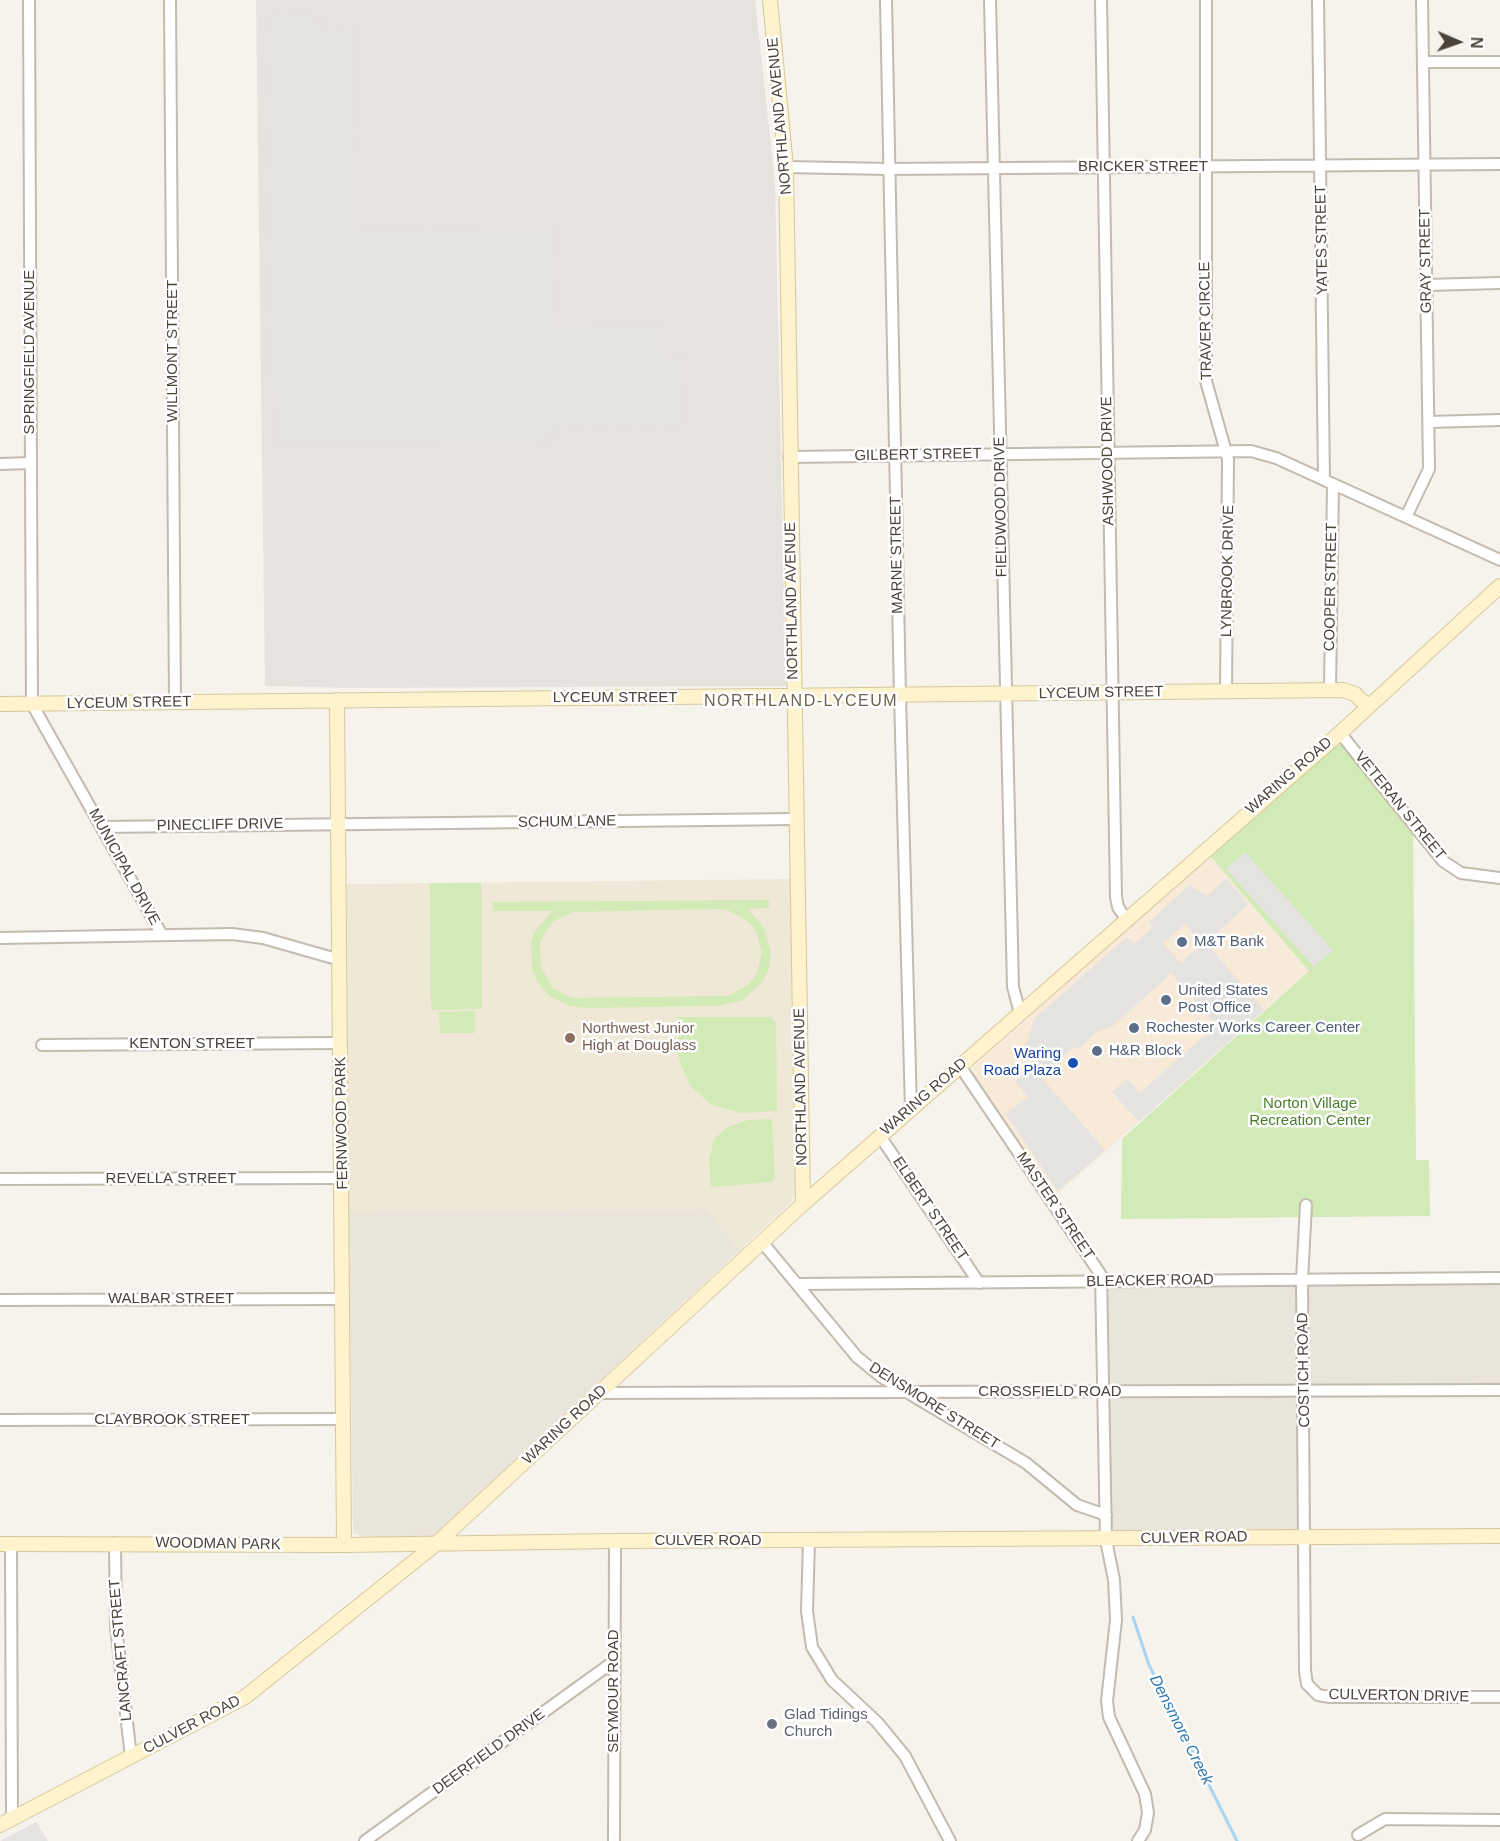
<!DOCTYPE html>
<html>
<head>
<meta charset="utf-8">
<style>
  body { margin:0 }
  #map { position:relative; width:1500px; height:1841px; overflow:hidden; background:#f6f3ec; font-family:Helvetica,sans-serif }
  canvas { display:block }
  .north { position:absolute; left:1428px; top:12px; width:60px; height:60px; -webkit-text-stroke:4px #fff; paint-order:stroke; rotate:92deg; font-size:16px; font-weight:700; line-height:24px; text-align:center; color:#4b4439 }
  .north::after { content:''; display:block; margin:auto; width:21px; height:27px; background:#4b4439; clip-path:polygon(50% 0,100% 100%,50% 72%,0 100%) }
</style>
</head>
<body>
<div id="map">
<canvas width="1500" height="1841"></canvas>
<div class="north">N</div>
</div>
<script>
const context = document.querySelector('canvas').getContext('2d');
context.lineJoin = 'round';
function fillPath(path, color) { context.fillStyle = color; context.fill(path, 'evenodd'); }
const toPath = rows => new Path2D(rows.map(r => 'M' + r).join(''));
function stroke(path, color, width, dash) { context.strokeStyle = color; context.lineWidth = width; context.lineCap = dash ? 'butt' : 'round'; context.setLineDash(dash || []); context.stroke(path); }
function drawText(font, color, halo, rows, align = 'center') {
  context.font = font + ' Helvetica,sans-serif'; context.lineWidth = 5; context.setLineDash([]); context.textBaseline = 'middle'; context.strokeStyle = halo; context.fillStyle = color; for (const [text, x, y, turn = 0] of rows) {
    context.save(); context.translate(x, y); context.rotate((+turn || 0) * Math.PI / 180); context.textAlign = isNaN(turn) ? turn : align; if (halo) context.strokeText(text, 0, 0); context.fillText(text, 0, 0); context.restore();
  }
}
fillPath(toPath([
  [707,1209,740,1250,436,1534,430,1537,363,1537,353,1533,349,1211],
  [1500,1279,1500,1390,1305,1391,1305,1536,1106,1540,1102,1282]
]), '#eae5da');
fillPath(toPath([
  [1210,856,1309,971,1055,1196,973,1075,973,1067]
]), '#f7ead8');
fillPath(toPath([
  [256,0,755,0,775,183,786,686,351,688,265,686]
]), '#e6e2dd');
fillPath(toPath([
  [791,879,795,1193,792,1201,740,1250,707,1209,349,1211,347,884]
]), '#efe8d6');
fillPath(toPath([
  [1342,745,1413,832,1416,1160,1429,1160,1430,1216,1121,1219,1122,1139,1309,971,1210,856,1334,746],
  [430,883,481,883,482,1009,431,1010],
  [769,900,769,908,748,909,764,928,771,952,769,967,763,981,743,1000,718,1006,584,1008,570,1006,549,996,536,979,532,968,531,943,535,931,552,911,493,911,493,902],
  [720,909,730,911,749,922,756,931,762,953,756,975,748,985,728,996,572,998,553,988,541,967,540,943,546,930,554,921,573,912],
  [475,1011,475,1033,440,1033,439,1012],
  [677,1017,771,1017,776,1023,777,1111,741,1113,712,1105,690,1086,679,1059],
  [772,1119,775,1178,772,1182,711,1187,709,1159,715,1138,728,1127,748,1120]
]), '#d2eab5');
fillPath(toPath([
  [274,10,320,17,324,27,357,32,358,229,556,228,558,325,662,326,663,353,687,354,686,418,680,425,561,430,539,447,273,446,267,31],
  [1245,852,1333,950,1314,967,1226,869],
  [1226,878,1248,904,1206,943,1264,1010,1139,1122,1112,1092,1127,1079,1140,1093,1216,1025,1171,973,1113,1026,1096,1032,1080,1047,1070,1050,1041,1077,1105,1150,1058,1191,1006,1114,1028,1097,1015,1081,1037,1062,1023,1046,1028,1041,1034,1019,1127,937,1134,944,1153,927,1149,922,1190,885,1207,896],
  [1185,924,1202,944,1181,963,1163,943],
  [36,1822,48,1841,0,1841]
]), '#e5e3e0');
stroke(toPath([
  [1133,1617,1149,1665,1237,1841]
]), '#a9d4f2', 3);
const street = toPath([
  [29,0,32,704,162,935],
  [170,0,175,702],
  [886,0,900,696,911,1110],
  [990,0,1013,987,1020,1013],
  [1101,0,1116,897,1118,907,1126,919],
  [1206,0,1206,381,1228,459,1226,692],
  [1318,0,1324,480],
  [1423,62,1500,62],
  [786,167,888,169,1500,164],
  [1427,285,1500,283],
  [1429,422,1500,420],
  [789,457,1251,451,1276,458,1500,560],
  [0,464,31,463],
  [1406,517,1429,469,1422,0],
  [1330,691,1333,484],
  [1340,733,1443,861,1461,873,1500,878],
  [101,827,796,819],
  [0,938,232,934,263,938,340,960],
  [42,1045,341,1043],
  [960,1066,1101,1275,1106,1540,1114,1580,1116,1620,1107,1701,1109,1717,1145,1794,1148,1813,1145,1830,1138,1841],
  [880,1136,979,1283],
  [0,1179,343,1178],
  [1306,1205,1302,1280,1305,1671,1307,1684,1318,1695,1330,1697,1500,1697],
  [762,1242,857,1357,883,1378,1026,1463,1077,1505,1106,1515],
  [799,1284,1500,1278],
  [0,1300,342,1299],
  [599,1393,1500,1390],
  [0,1420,343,1419],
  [809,1541,807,1611,812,1647,832,1680,877,1722,905,1756,950,1841],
  [115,1543,116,1627,131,1757],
  [11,1544,12,1818],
  [1358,1835,1385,1819,1500,1820],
  [365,1841,613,1662],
  [614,1841,615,1541]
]);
const secondary = toPath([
  [770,0,786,167,803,1204],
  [337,700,344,1545],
  [0,704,1343,690,1355,694,1368,707],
  [0,1544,344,1545,615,1541,1500,1536],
  [0,1825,245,1697,436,1544,803,1204,1340,733,1500,586]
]);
stroke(street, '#c2bbae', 14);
stroke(secondary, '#d6c79b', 16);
stroke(street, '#fff', 10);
stroke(secondary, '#fff3cd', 14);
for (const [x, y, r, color] of [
  [1182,942,6,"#5c6f8a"],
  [1166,1000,6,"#5c6f8a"],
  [1134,1028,6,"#5c6f8a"],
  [570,1038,6,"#8d6e63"],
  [1097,1051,6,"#5c6f8a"],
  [1073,1063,6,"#1a4fb4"],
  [772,1724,6,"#6b7280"]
]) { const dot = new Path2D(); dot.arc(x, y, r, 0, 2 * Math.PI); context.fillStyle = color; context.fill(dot); stroke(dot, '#fff', 2); }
drawText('15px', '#4b4439', '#fff', [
  ["NORTHLAND AVENUE",780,116,-95],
  ["BRICKER STREET",1143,167],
  ["YATES STREET",1322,240,-91],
  ["GRAY STREET",1426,261,-91],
  ["TRAVER CIRCLE",1206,321,-91],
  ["WILLMONT STREET",173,351,-90],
  ["SPRINGFIELD AVENUE",30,352,-90],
  ["GILBERT STREET",918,455,-1],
  ["ASHWOOD DRIVE",1108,461,-91],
  ["FIELDWOOD DRIVE",1001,507,-91],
  ["MARNE STREET",897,555,-91],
  ["LYNBROOK DRIVE",1228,571,-89],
  ["COOPER STREET",1331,587,-89],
  ["NORTHLAND AVENUE",792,601,-91],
  ["LYCEUM STREET",1101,693,-1],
  ["LYCEUM STREET",615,698],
  ["LYCEUM STREET",129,703,-1],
  ["WARING ROAD",1289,776,-41],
  ["VETERAN STREET",1400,806,51],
  ["SCHUM LANE",567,822,-1],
  ["PINECLIFF DRIVE",220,825,-1],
  ["MUNICIPAL DRIVE",124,867,61],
  ["KENTON STREET",192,1044],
  ["NORTHLAND AVENUE",801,1087,-91],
  ["WARING ROAD",924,1097,-41],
  ["FERNWOOD PARK",342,1123,-91],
  ["REVELLA STREET",171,1179],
  ["MASTER STREET",1055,1206,56],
  ["ELBERT STREET",930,1209,56],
  ["BLEACKER ROAD",1150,1281,-1],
  ["WALBAR STREET",171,1299],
  ["COSTICH ROAD",1304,1370,-91],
  ["CROSSFIELD ROAD",1050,1392],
  ["DENSMORE STREET",934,1406,32],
  ["CLAYBROOK STREET",172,1420],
  ["WARING ROAD",565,1425,-43],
  ["CULVER ROAD",1194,1538,-1],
  ["CULVER ROAD",708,1541],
  ["WOODMAN PARK",218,1544,1],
  ["LANCRAFT STREET",121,1650,-95],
  ["SEYMOUR ROAD",614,1691,-90],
  ["CULVERTON DRIVE",1399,1696,1],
  ["CULVER ROAD",192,1725,-28],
  ["DEERFIELD DRIVE",489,1752,-36]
]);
drawText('15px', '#4e5e75', '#fff', [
  ["M&T Bank",1194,942],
  ["United States",1178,991],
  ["Post Office",1178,1008],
  ["Rochester Works Career Center",1146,1028],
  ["H&R Block",1109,1051]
], 'left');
drawText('15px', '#785e54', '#fff', [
  ["Northwest Junior",582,1029],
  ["High at Douglass",582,1046]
], 'left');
drawText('15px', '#164399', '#fff', [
  ["Waring",1061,1054],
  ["Road Plaza",1061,1071]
], 'right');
drawText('15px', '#4a7f2a', '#fff', [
  ["Norton Village",1310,1104],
  ["Recreation Center",1310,1121]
]);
drawText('15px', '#5b616d', '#fff', [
  ["Glad Tidings",784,1715],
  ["Church",784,1732]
], 'left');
context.letterSpacing = '1.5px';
drawText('16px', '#6e6250', '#fff', [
  ["NORTHLAND-LYCEUM",801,702]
]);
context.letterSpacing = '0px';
drawText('italic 16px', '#2e7ab2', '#fff', [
  ["Densmore Creek",1181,1730,63]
]);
</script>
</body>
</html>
